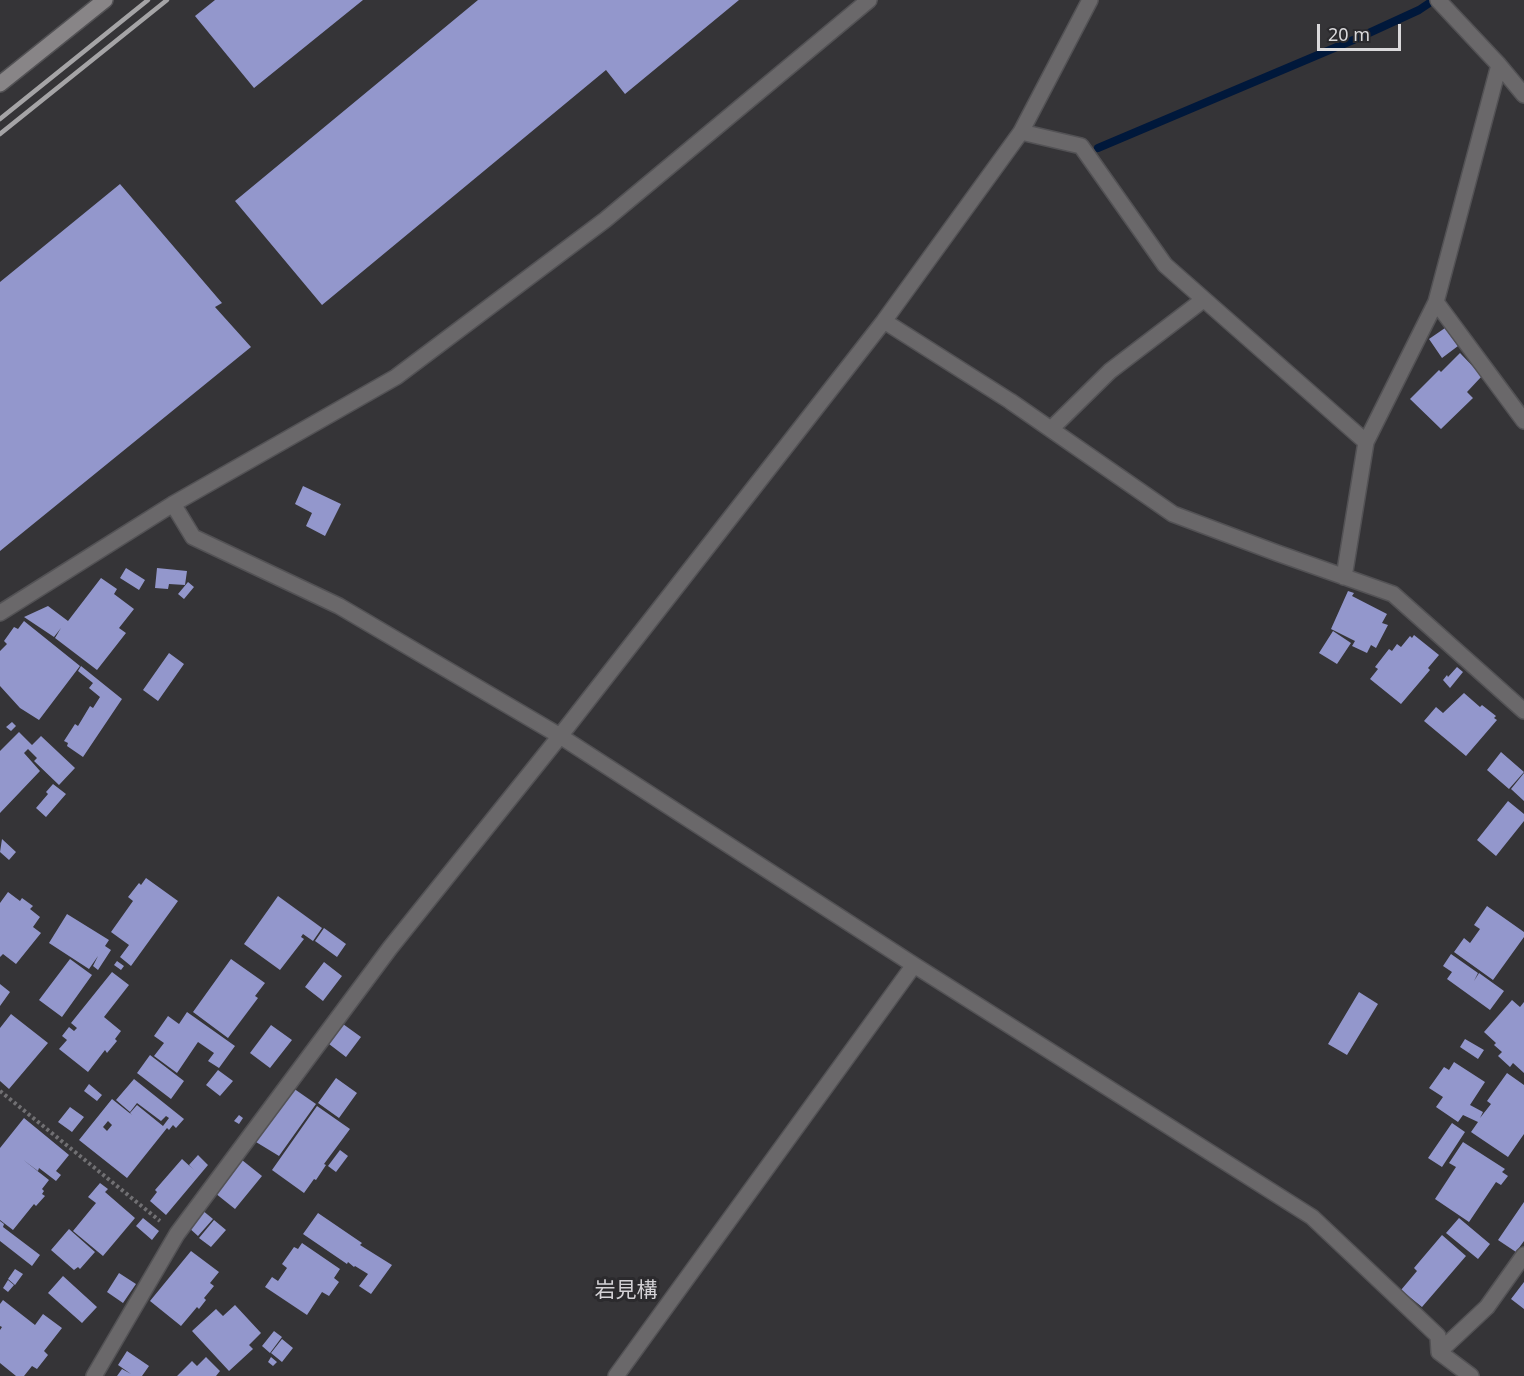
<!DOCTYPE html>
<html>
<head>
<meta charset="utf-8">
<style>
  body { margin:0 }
  #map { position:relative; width:1524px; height:1376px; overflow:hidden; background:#353437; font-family:"Noto Sans",sans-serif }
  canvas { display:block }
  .scale { position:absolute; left:1317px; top:24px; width:84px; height:27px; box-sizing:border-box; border:3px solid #dad9db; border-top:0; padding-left:8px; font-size:18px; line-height:21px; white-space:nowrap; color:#dad9db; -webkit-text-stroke:4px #2b2a2d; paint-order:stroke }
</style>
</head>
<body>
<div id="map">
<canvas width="1524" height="1376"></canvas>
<div class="scale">20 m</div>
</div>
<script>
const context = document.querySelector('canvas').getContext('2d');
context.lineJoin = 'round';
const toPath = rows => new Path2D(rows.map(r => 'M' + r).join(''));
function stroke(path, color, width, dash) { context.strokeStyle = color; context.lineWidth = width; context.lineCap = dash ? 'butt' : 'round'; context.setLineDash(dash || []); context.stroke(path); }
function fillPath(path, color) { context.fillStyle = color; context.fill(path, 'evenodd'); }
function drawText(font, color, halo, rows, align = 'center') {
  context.font = font + ' "Noto Sans","Noto Sans JP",sans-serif'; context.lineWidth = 6; context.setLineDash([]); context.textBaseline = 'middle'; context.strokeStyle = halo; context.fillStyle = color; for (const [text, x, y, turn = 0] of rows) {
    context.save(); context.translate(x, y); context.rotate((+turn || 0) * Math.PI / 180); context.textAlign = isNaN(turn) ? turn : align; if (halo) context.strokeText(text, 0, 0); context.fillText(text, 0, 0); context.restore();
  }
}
stroke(toPath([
  [1098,148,1358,38,1419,10,1434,0]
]), '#00183b', 8);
fillPath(toPath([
  [215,0,363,0,254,88,195,16],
  [478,0,739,0,625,94,606,70,322,305,235,201],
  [120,184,222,303,215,307,251,347,0,551,0,282],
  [1445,328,1458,346,1442,358,1429,339],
  [1460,353,1482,376,1467,392,1473,398,1441,429,1410,399,1439,370,1441,372],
  [303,486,341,504,325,536,306,526,312,513,295,504],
  [126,568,145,580,139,590,120,578],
  [157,568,187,571,185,585,169,584,168,589,155,588],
  [101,578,117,589,114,594,134,609,119,628,126,633,97,670,55,638,61,628,54,637,24,617,48,606,68,621],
  [188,582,194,587,184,599,178,594],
  [1348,591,1354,593,1352,596,1387,614,1382,623,1388,625,1376,648,1371,645,1367,653,1352,646,1355,641,1331,629],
  [24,621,80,666,39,720,20,708,0,686,0,651,7,644,4,641,14,627,18,629],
  [1333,631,1351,643,1337,664,1319,653],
  [1414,635,1439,655,1428,668,1430,670,1401,704,1370,679,1378,669,1375,667,1389,649,1392,651,1397,644,1401,647,1410,636,1412,638],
  [169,653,184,664,158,701,143,690],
  [81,666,122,699,83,757,67,746,68,743,64,741,75,724,78,726,90,706,93,708,100,697,89,688,93,683,78,671],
  [1457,667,1463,672,1450,688,1443,680,1447,675,1448,677],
  [1464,693,1480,707,1482,705,1496,716,1494,718,1497,720,1466,756,1424,721,1436,707,1443,713],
  [12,722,16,726,11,731,6,727],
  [19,732,32,745,41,736,75,768,59,785,34,761,37,758,28,749,24,753,40,771,0,813,0,751],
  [1501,752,1524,772,1509,789,1487,770],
  [1524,773,1524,801,1511,789],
  [53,784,66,794,46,817,36,808,48,794,46,792],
  [1508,801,1524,814,1524,821,1496,856,1477,840],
  [2,839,16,852,9,860,0,852],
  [146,878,178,901,131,966,120,957,129,945,111,932,133,901,128,897,139,883,141,885],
  [8,892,20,901,22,898,33,906,30,909,40,917,33,927,41,933,16,964,3,954,0,957,0,903],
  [278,896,322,928,313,941,303,934,301,937,304,939,280,970,244,944],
  [1487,906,1524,932,1524,937,1493,980,1454,952,1464,938,1470,943,1480,929,1474,925],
  [67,914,109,940,105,946,111,950,98,970,93,966,98,956,89,969,49,943],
  [324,928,346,944,337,957,315,941],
  [1451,954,1478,973,1474,981,1479,973,1504,991,1490,1010,1447,979,1452,972,1443,966],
  [70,959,92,975,62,1017,39,1000],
  [231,959,265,983,255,996,258,998,228,1038,193,1012],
  [117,961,124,966,121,970,114,965],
  [324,962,342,976,323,1001,305,987],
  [112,972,129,985,104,1017,121,1031,115,1039,117,1041,107,1053,105,1050,88,1072,59,1049,67,1040,62,1036,69,1027,74,1031,77,1028,71,1023],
  [0,984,10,992,0,1006],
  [1359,992,1378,1004,1347,1055,1328,1044],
  [1512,1000,1520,1007,1524,1002,1524,1073,1513,1063,1510,1067,1498,1056,1502,1052,1494,1045,1496,1043,1484,1032],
  [187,1012,235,1046,219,1068,208,1061,214,1053,198,1042,177,1073,154,1056,164,1043,154,1036,168,1016,179,1024],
  [11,1014,48,1043,9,1089,0,1081,0,1028],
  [343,1024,361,1037,346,1057,329,1044],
  [271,1025,292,1040,270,1068,250,1053],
  [1465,1039,1484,1050,1478,1059,1460,1047],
  [150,1055,184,1081,171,1099,137,1073],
  [1454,1062,1485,1082,1470,1105,1483,1112,1480,1118,1491,1104,1487,1101,1507,1073,1524,1085,1524,1134,1508,1157,1471,1132,1478,1122,1463,1115,1458,1122,1436,1107,1443,1097,1429,1088,1444,1067,1449,1070],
  [218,1070,233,1081,220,1096,206,1085],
  [336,1078,357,1093,339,1118,318,1103],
  [134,1079,184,1119,176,1128,173,1125,169,1130,167,1128,127,1178,79,1140,112,1099,132,1115,130,1113,137,1105,163,1126,169,1118,166,1116,161,1121,137,1103,130,1112,116,1100],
  [108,1121,112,1125,107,1131,103,1127],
  [89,1084,102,1095,97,1101,84,1091],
  [293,1088,316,1104,279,1156,256,1142],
  [317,1106,350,1129,324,1164,326,1165,316,1180,314,1179,304,1193,272,1170],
  [70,1107,84,1117,72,1132,58,1122],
  [239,1115,243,1118,239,1124,234,1121],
  [24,1118,69,1155,56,1171,61,1175,56,1181,39,1168,38,1171,22,1159,49,1180,42,1189,44,1191,42,1194,45,1196,36,1206,34,1204,13,1230,0,1220,0,1148],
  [1452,1123,1465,1132,1442,1167,1428,1158],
  [1463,1142,1505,1169,1502,1172,1508,1176,1501,1185,1496,1182,1469,1222,1435,1199,1456,1167,1449,1163],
  [340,1150,348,1156,336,1172,328,1166],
  [198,1155,208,1165,166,1215,150,1201,157,1192,155,1190,182,1159,194,1170,189,1165],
  [242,1160,262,1176,235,1209,215,1193],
  [100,1183,108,1189,105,1192,135,1218,103,1256,73,1231,96,1203,88,1197],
  [1524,1202,1524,1241,1516,1252,1498,1240],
  [202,1210,213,1219,198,1236,188,1227],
  [318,1213,362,1243,360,1245,392,1265,371,1294,359,1286,368,1274,355,1266,354,1267,348,1262,347,1264,303,1234],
  [143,1218,159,1231,152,1240,136,1226],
  [1459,1218,1490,1244,1478,1259,1446,1233],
  [214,1220,226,1230,211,1247,199,1238],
  [0,1221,4,1224,3,1227,40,1255,32,1266,0,1241],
  [69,1229,95,1252,80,1269,78,1267,74,1270,51,1250],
  [1442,1235,1466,1256,1422,1307,1401,1290,1417,1271,1414,1268],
  [302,1243,340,1269,334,1278,339,1282,329,1296,322,1292,307,1315,265,1287,272,1277,278,1281,287,1268,282,1264,294,1247,298,1249],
  [191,1251,219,1272,210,1283,214,1286,204,1298,206,1300,199,1309,197,1307,181,1326,150,1301],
  [15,1269,23,1274,15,1285,8,1279],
  [119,1273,136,1284,123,1303,107,1292],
  [63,1276,97,1307,82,1323,48,1293],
  [8,1280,14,1285,8,1292,3,1288],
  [1524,1282,1524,1309,1511,1299],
  [3,1300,35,1325,43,1314,62,1328,44,1351,48,1355,37,1369,32,1366,24,1376,16,1376,0,1363,0,1330,2,1327,0,1326,0,1304],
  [235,1305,261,1333,249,1345,253,1349,229,1371,192,1331,216,1309,223,1316],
  [274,1331,282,1337,270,1353,262,1346],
  [282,1339,293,1348,282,1362,271,1353],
  [127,1351,149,1366,142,1376,117,1376,122,1369,131,1374,118,1365],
  [206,1357,220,1371,216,1376,177,1376,192,1361,197,1366],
  [271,1357,277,1362,273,1366,268,1362]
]), '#9397cc');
const minor = toPath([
  [1438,0,1499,65,1524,95],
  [1021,132,1081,146,1165,265,1366,442],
  [1436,302,1524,421],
  [884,321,1010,401,1173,514,1277,553,1393,594,1524,711],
  [1051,429,1110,371,1203,300],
  [173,504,193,537,339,606,560,736,914,965,1312,1217,1438,1336,1439,1352,1471,1376],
  [1344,577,1366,442,1436,302,1499,65],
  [0,613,173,504,396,377,605,220,869,0],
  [1439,1352,1487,1307,1524,1255],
  [94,1376,177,1234,390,948,560,736,884,321,1021,132,1090,0],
  [616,1376,914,965]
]);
const secondary = toPath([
  [0,84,105,0]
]);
stroke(minor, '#535255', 18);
stroke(secondary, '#535255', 18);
stroke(toPath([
  [0,1091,160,1221]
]), '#717073', 4, [3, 3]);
stroke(minor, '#6a686a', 15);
stroke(secondary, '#888587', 15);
stroke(toPath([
  [0,119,148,0],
  [0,134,167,0]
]), '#a5a4a6', 4.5);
drawText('21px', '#d3d1d5', '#2b2a2d', [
  ["岩見構",626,1291]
]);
</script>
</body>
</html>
